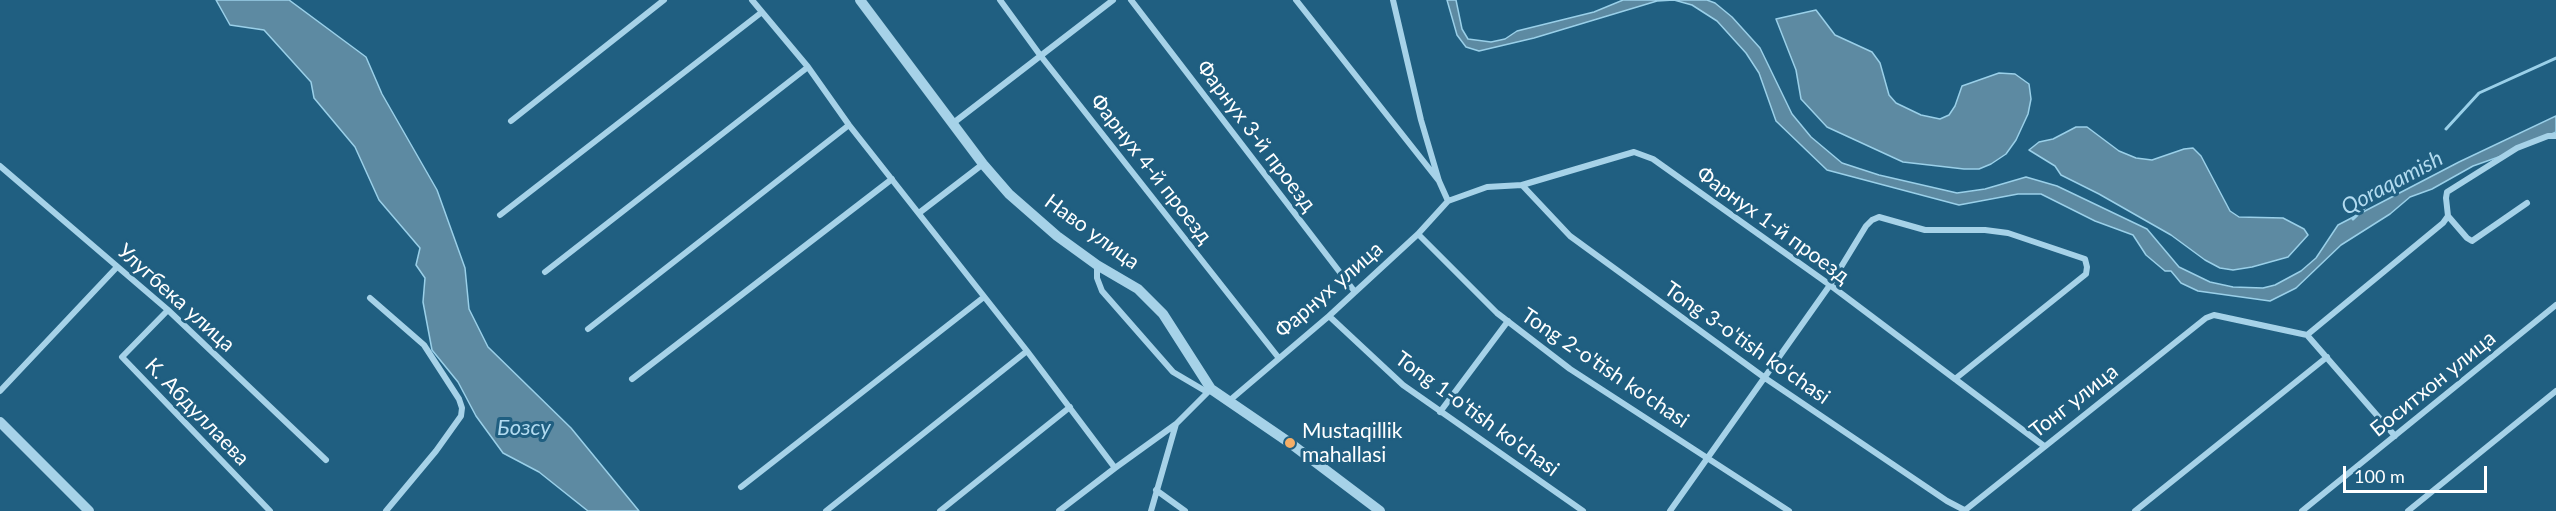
<!DOCTYPE html>
<html>
<head>
<meta charset="utf-8">
<style>
  body { margin:0 }
  #map { position:relative; width:2556px; height:511px; overflow:hidden; background:#205f81; font-family:Lato,sans-serif }
  canvas { display:block }
  .scale { position:absolute; left:2343px; top:466px; width:144px; height:27px; box-sizing:border-box; border:3px solid #fff; border-top:0; padding-left:8px; font-size:18px; line-height:21px; white-space:nowrap; color:#fff; -webkit-text-stroke:4px #205f81; paint-order:stroke }
</style>
</head>
<body>
<div id="map">
<canvas width="2556" height="511"></canvas>
<div class="scale">100 m</div>
</div>
<script>
const context = document.querySelector('canvas').getContext('2d');
context.lineJoin = 'round';
function fillPath(path, color) { context.fillStyle = color; context.fill(path, 'evenodd'); }
const toPath = rows => new Path2D(rows.map(r => 'M' + r).join(''));
function stroke(path, color, width, dash) { context.strokeStyle = color; context.lineWidth = width; context.lineCap = dash ? 'butt' : 'round'; context.setLineDash(dash || []); context.stroke(path); }
function drawText(font, color, halo, rows, align = 'center') {
  context.font = font + ' Lato,sans-serif'; context.lineWidth = 6; context.setLineDash([]); context.textBaseline = 'middle'; context.strokeStyle = halo; context.fillStyle = color; for (const [text, x, y, turn = 0] of rows) {
    context.save(); context.translate(x, y); context.rotate((+turn || 0) * Math.PI / 180); context.textAlign = isNaN(turn) ? turn : align; if (halo) context.strokeText(text, 0, 0); context.fillText(text, 0, 0); context.restore();
  }
}
const water = toPath([
  [216,0,289,0,366,57,382,94,437,190,465,268,469,309,488,347,571,428,639,511,588,511,539,472,503,453,476,416,458,382,432,350,423,302,425,278,416,265,420,248,379,200,355,147,314,98,311,82,264,30,230,25,216,0],
  [1447,0,1456,0,1462,29,1468,39,1491,42,1505,39,1517,31,1594,12,1623,0,1707,0,1715,3,1732,17,1760,48,1792,114,1811,137,1842,163,1879,175,1957,193,1985,189,2026,177,2057,186,2147,229,2179,267,2210,282,2233,287,2263,288,2275,285,2301,271,2316,258,2338,225,2459,162,2556,116,2556,132,2507,154,2473,166,2432,189,2410,197,2390,214,2341,245,2296,288,2270,301,2198,291,2181,283,2171,271,2165,271,2146,255,2133,235,2095,221,2041,194,2018,194,1959,205,1827,170,1776,121,1759,73,1746,53,1717,21,1692,5,1674,0,1657,1,1534,38,1479,51,1466,47,1457,35,1447,0],
  [1816,10,1835,35,1872,52,1880,63,1889,95,1896,103,1921,115,1940,119,1949,115,1955,106,1962,86,1999,73,2015,74,2029,84,2031,99,2028,114,2016,140,2006,154,1991,164,1979,169,1964,169,1903,162,1827,127,1801,99,1796,70,1776,19,1816,10],
  [2076,127,2087,127,2119,151,2136,158,2152,160,2184,149,2193,148,2201,156,2230,211,2239,217,2283,218,2304,229,2308,235,2288,257,2252,267,2233,270,2220,268,2205,260,2171,235,2099,194,2061,175,2055,166,2029,150,2039,142,2053,139,2076,127]
]);
fillPath(water, '#5d8aa2');
stroke(water, '#9ad0e9', 1.5);
stroke(toPath([
  [2446,129,2479,93,2556,58],
  [2353,219,2389,184]
]), '#9ad0e9', 3);
stroke(toPath([
  [752,0,808,67,849,125,1027,351,1115,468,1176,424],
  [1000,0,1040,55,1278,357],
  [1131,0,1355,292],
  [1296,0,1439,181],
  [1393,0,1421,120,1439,181,1448,201],
  [511,121,664,0],
  [952,124,1113,0],
  [0,166,168,310,326,460],
  [1522,185,1570,236,1765,378,1947,501,1966,511],
  [919,213,983,164],
  [500,215,762,12],
  [2448,216,2467,238,2472,241,2527,203],
  [1418,234,1497,313,1570,369,1789,511],
  [1097,266,1097,278,1102,291,1173,372,1207,392],
  [545,272,808,67],
  [370,298,424,345,459,399,462,408,461,416,436,451,386,511],
  [168,310,122,357,270,511],
  [1329,316,1403,385,1583,511],
  [588,329,849,125],
  [2307,335,2443,223,2448,216,2446,198,2447,192,2517,148,2548,136,2556,136],
  [632,379,892,179],
  [0,391,117,267],
  [1229,401,1329,316,1418,234,1448,201,1487,187,1522,185,1634,152,1653,159,1830,285,2044,446],
  [1440,412,1508,321],
  [741,487,984,297],
  [1156,490,1185,511],
  [826,511,1027,351],
  [940,511,1070,407],
  [1059,511,1115,468],
  [1151,511,1176,424,1209,391],
  [1670,511,1830,285,1866,226,1872,220,1879,217,1925,230,1985,230,2008,233,2085,259,2087,267,2086,274,1955,379],
  [1964,511,2206,318,2214,315,2307,335,2395,436],
  [2135,511,2327,357],
  [2302,511,2556,305],
  [2408,511,2556,391]
]), '#a6d2e8', 6);
stroke(toPath([
  [860,0,983,164,1009,194,1057,236,1097,265,1138,289,1163,314,1211,389,1290,443,1380,511],
  [0,422,89,511]
]), '#a6d2e8', 10);
for (const [x, y, r, color] of [
  [1290,443,6,"#f5ae67"]
]) { const dot = new Path2D(); dot.arc(x, y, r, 0, 2 * Math.PI); context.fillStyle = color; context.fill(dot); stroke(dot, '#205f81', 2); }
drawText('21px', '#fff', '#205f81', [
  ["Фарнух 3-й проезд",1256,136,53],
  ["Фарнух 4-й проезд",1151,169,52],
  ["Фарнух 1-й проезд",1773,225,36],
  ["Наво улица",1092,232,36],
  ["Фарнух улица",1329,290,-41],
  ["Улугбека улица",176,298,42],
  ["Tong 3-o'tish ko'chasi",1747,343,35],
  ["Tong 2-o'tish ko'chasi",1605,368,34],
  ["Боситхон улица",2433,384,-39],
  ["Тонг улица",2074,401,-38],
  ["К. Абдуллаева",197,412,46],
  ["Tong 1-o'tish ko'chasi",1477,414,36]
]);
drawText('21px', '#fff', '#205f81', [
  ["Mustaqillik",1302,431],
  ["mahallasi",1302,455]
], 'left');
drawText('italic 22px', '#b2dbf0', '#205f81', [
  ["Qoraqamish",2392,183,-28],
  ["Бозсу",524,428]
]);
</script>
</body>
</html>
